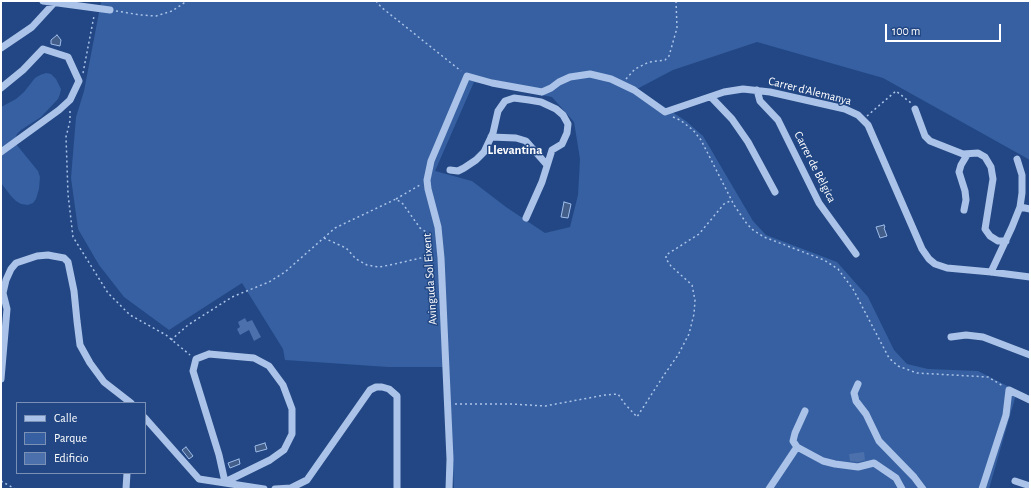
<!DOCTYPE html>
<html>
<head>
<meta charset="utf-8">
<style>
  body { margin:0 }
  #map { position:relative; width:1031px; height:490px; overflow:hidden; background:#224784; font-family:"Alegreya Sans",sans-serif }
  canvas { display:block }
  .frame { position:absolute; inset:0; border:2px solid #fff; pointer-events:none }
  .legend { position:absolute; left:16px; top:402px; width:130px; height:72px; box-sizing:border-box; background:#224784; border:1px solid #7a91b5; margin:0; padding:5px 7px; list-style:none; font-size:12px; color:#fff }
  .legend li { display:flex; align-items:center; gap:8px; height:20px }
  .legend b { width:20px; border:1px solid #7a91b5 }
  .scale { position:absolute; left:885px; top:24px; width:116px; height:18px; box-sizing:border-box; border:2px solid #fff; border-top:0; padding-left:5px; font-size:12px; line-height:14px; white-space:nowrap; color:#fff; -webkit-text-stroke:3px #224784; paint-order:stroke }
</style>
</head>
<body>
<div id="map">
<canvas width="1031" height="490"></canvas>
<div class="frame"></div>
<ul class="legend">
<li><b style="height:5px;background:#abc3e8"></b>Calle</li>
<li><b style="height:11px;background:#3660a1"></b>Parque</li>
<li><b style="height:11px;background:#4b70ac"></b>Edificio</li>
</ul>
<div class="scale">100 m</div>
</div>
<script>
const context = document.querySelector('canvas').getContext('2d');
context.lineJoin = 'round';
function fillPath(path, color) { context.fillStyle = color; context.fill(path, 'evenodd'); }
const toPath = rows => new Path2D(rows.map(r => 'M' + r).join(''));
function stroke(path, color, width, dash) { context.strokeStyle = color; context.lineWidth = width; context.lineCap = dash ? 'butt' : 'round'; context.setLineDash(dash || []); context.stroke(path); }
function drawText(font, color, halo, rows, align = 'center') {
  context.font = font + ' "Alegreya Sans",sans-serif'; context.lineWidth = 3; context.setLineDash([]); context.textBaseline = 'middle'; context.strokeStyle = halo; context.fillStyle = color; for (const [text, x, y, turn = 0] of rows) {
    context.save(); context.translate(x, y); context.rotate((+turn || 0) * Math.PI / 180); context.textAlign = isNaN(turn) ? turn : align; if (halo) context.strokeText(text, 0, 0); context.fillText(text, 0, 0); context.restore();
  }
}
fillPath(toPath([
  [97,1,1030,1,1030,160,883,78,757,42,673,70,637,89,686,121,703,136,753,221,766,235,837,262,868,297,894,350,907,364,928,369,978,371,1017,391,989,489,454,489,448,367,388,367,285,360,283,349,242,283,169,330,124,297,99,265,78,229,71,178,76,117,84,91,101,2],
  [474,82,552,97,574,122,580,159,578,195,570,227,545,233,506,207,472,181,435,171],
  [46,73,51,74,56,79,61,89,60,94,58,99,41,117,21,130,17,134,15,139,16,144,38,171,40,177,39,189,36,199,33,203,28,205,21,204,16,201,11,196,1,183,1,107,16,99,24,92,35,78,40,75]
]), '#3660a1');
const water = toPath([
  [57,35,61,40,60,46,51,44,51,40,57,35],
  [564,202,571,204,568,218,561,217,564,202],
  [884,225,885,227,884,228,887,236,880,238,876,227,884,225],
  [265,443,267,449,256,452,255,446,265,443],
  [186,447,193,456,189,459,182,450,186,447],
  [239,459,240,464,230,468,228,463,239,459]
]);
fillPath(water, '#445e8a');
stroke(water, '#9fbde9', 1);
fillPath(toPath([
  [245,318,247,322,252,320,261,337,254,341,249,330,240,335,237,329,240,327,238,322],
  [864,452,865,460,858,462,850,461,849,454]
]), '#4b70ac');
stroke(toPath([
  [376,1,381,7,461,71],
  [116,11,141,15,156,16,172,11,187,1],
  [83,73,94,16],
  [626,79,635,69,649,62,665,60,669,56,677,28,676,1],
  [70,111,70,121,66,137,68,194,73,237,108,293,130,315,166,335,190,355],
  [867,116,896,91,911,103],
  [673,117,680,120,693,130,701,140,734,205,747,224,753,230,764,237,824,260,838,269,853,289,889,358,898,366,917,373,988,377,1003,386],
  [396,199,420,185],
  [324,238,346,248,356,259,367,265,379,267,390,265,434,255],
  [171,340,188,325,232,297,269,282,285,272,335,228,396,199,403,204,420,228,431,235],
  [455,404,511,404,545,406,605,395,618,394,625,404,637,417,664,375,678,355,689,334,694,314,695,300,692,285,671,266,666,259,666,255,699,234,724,204,732,200],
  [1,481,15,489]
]), '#abc3e8', 1.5, [2, 3]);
stroke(toPath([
  [43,1,110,10],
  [1,48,32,27,55,2],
  [1,88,23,70,43,49,68,57,79,81,70,100,59,110,1,152],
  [757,90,760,101,778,120,819,203,856,254],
  [542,92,551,88,559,82,570,77,590,74,611,79,634,90,665,112,724,92,743,89,770,92,845,109,858,115,868,125,922,249,929,259,935,264,947,268,991,272,1030,277],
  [711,97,732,119,748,142,775,192],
  [915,109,925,136,930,141,963,154,978,153,985,157,991,167,993,179,985,229,990,236,998,241,1006,241],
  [491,137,516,138,526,141,547,165],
  [450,170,458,171,464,168,476,160,484,152,493,133,498,111,505,101,514,98,529,100,541,102,556,109,563,115,568,124,567,133,562,144,552,150,542,182,526,218],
  [1020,207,1030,209],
  [964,210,966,200,965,191,959,172,961,165,967,155],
  [991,272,1012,227,1020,207,1022,193,1022,175,1017,159],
  [951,337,966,335,983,337,1030,355],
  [209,354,254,358,269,366,283,385,292,409,292,434,284,450,270,460,225,482,219,455,193,371,196,359,209,354],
  [1,379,7,309,3,293,6,280,11,269,16,263,37,256,48,255,53,256,64,258,68,262,74,291,77,321,80,345,90,363,104,382,131,403],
  [858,384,854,393,856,401,866,414,879,441,914,477,923,489],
  [805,411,795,433,793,441,797,447,823,461,835,464,858,467,874,463,896,478,902,489],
  [145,418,199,479,264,489],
  [1015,481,1030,486],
  [126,489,127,473],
  [275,489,291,488,307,480,370,390,376,387,382,387,389,389,397,396,397,489],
  [449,489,450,459,441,258,438,227,428,189,427,180,431,161,467,76,492,83,542,92],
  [769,489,797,447],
  [982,489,1006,415,1009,390,1030,400]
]), '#abc3e8', 7);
drawText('12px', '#fff', '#224784', [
  ["Carrer d'Alemanya",810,91,14],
  ["Carrer de Bèlgica",815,167,63],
  ["Avinguda Sol Eixent",430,279,-94]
]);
drawText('bold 13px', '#fff', '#224784', [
  ["Llevantina",515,150]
]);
</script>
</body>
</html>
